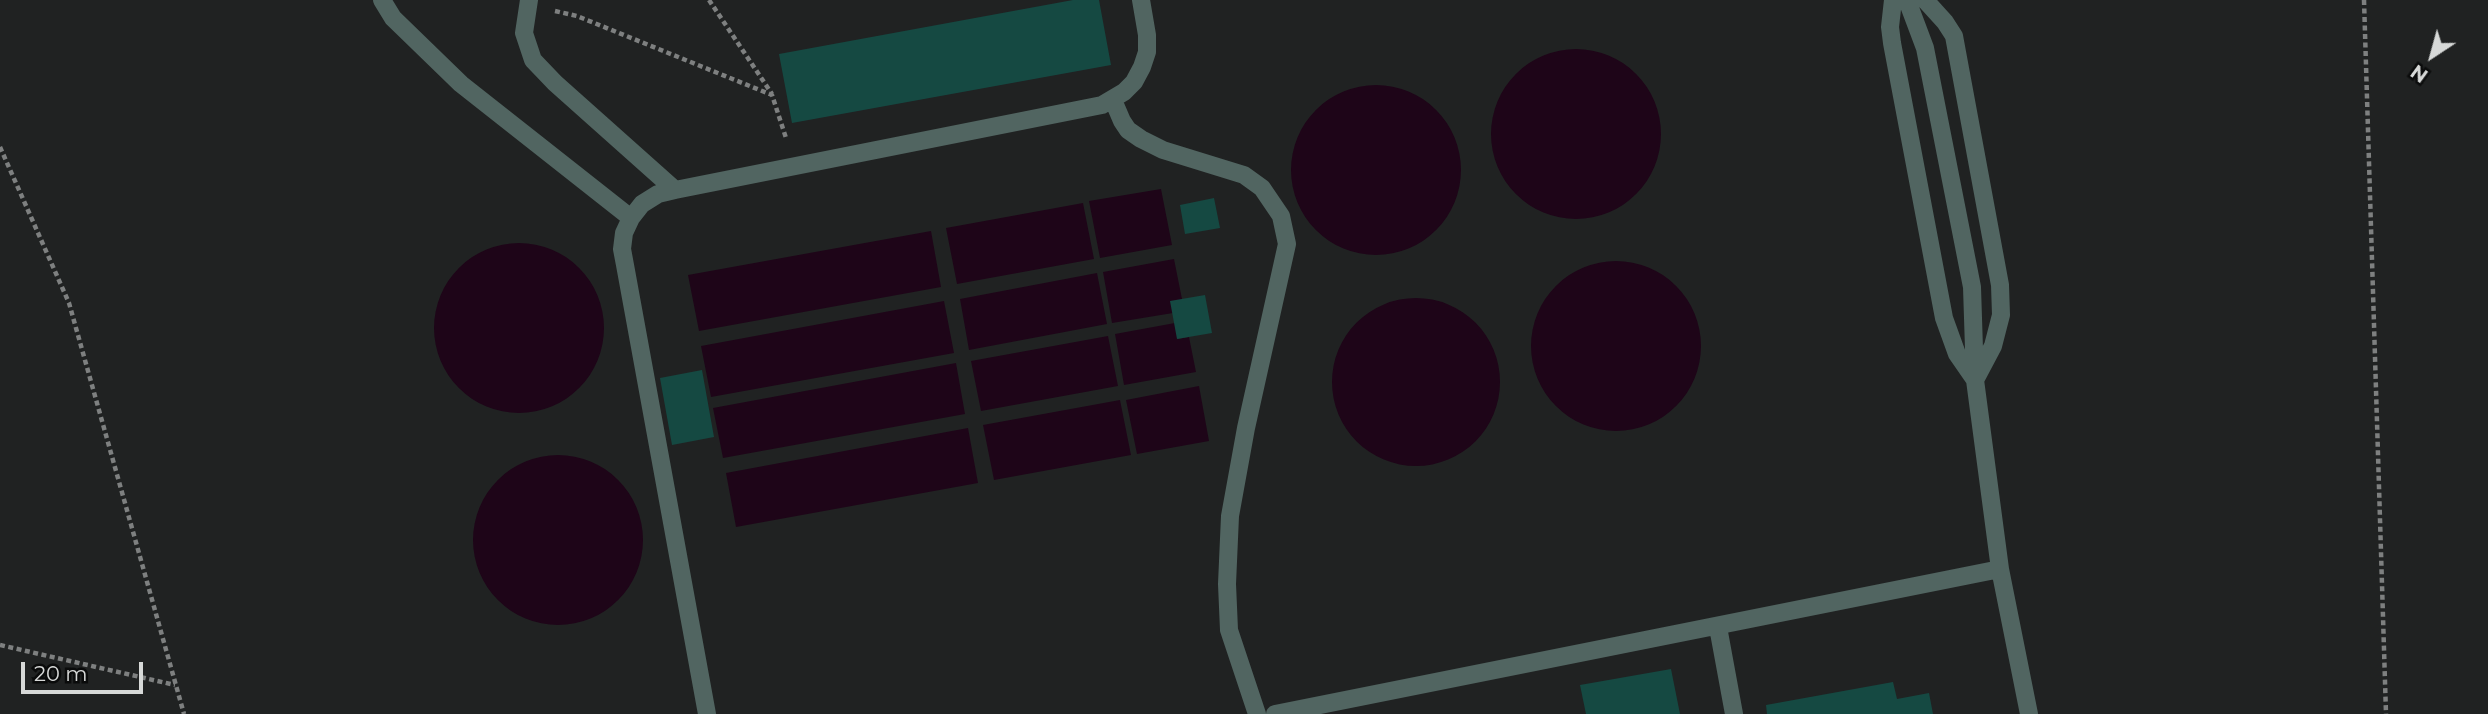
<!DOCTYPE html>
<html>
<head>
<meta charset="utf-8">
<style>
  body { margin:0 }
  #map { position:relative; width:2488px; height:714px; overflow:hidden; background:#202222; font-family:Montserrat,sans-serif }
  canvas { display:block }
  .north { position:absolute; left:2397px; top:21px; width:70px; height:70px; -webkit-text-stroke:5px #0a0b0b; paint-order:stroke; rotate:216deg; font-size:19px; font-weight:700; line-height:28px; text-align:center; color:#d7d9d8 }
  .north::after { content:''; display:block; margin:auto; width:24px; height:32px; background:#d7d9d8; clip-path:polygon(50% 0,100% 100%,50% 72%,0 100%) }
  .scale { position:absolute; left:21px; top:662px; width:122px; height:32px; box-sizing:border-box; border:4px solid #d7d9d8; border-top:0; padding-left:9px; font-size:21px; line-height:24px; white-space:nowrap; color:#d7d9d8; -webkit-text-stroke:5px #0a0b0b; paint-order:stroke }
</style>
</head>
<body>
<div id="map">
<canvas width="2488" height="714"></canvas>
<div class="north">N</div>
<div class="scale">20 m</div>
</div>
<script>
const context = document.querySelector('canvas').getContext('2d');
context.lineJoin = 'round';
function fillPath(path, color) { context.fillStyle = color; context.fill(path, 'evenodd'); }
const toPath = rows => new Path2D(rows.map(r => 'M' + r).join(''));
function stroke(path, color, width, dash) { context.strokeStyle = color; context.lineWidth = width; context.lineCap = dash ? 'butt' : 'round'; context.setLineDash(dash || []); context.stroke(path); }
fillPath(toPath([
  '1491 134a85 85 0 1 1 170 0a85 85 0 1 1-170 0Z',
  '1291 170a85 85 0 1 1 170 0a85 85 0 1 1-170 0Z',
  [1161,189,1172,245,1100,258,1089,201],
  [1083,203,1094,259,957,284,946,228],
  [931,231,941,287,699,331,688,275],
  '434 328a85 85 0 1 1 170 0a85 85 0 1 1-170 0Z',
  [1174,259,1182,299,1173,313,1112,323,1103,272],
  '1531 346a85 85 0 1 1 170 0a85 85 0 1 1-170 0Z',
  [1097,273,1107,324,969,350,960,299],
  '1332 382a84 84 0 1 1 168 0a84 84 0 1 1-168 0Z',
  [944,301,954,353,711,397,701,346],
  [1175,323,1178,339,1189,337,1196,372,1124,385,1115,334],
  [1108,336,1118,386,981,411,971,361],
  [956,363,965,414,723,458,713,408],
  [1199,386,1209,441,1137,454,1126,400],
  [1120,400,1131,455,994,480,983,425],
  [968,428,978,483,736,527,726,473],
  '473 540a85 85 0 1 1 170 0a85 85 0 1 1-170 0Z'
]), '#1e0518');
fillPath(toPath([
  [1073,0,1099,0,1111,65,792,123,779,54],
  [1214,198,1220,228,1185,234,1180,205],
  [1205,295,1212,333,1177,339,1170,301],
  [702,370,714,437,672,445,660,378],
  [1671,669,1680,714,1586,714,1580,685],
  [1893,682,1897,699,1929,693,1933,714,1767,714,1766,705]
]), '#154942');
stroke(toPath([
  [709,0,772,94],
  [2364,0,2386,714],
  [555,11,577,16,772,95,786,138],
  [0,147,69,303,184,714],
  [0,645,175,685]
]), '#7e8080', 4.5, [5, 3.5]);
stroke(toPath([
  [382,0,393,18,461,84,631,218],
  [529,0,524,33,533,60,555,83,675,190],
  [1893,0,1890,27,1892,43,1944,318,1957,354,1975,380],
  [1907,0,1925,48,1972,287,1975,380,2000,569,2029,714],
  [1925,0,1945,22,1954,36,2000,285,2001,315,1993,346,1975,380],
  [1113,100,1122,121,1128,130,1141,139,1163,150,1244,175,1262,188,1281,216,1287,244,1246,428,1230,516,1227,584,1229,630,1257,714],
  [1718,627,1734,714],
  [707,714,625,265,622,249,624,233,631,218,642,204,658,194,675,190,1102,105,1124,92,1134,82,1142,67,1147,52,1147,35,1141,0],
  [1275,714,2000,569]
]), '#516561', 18);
</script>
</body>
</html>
